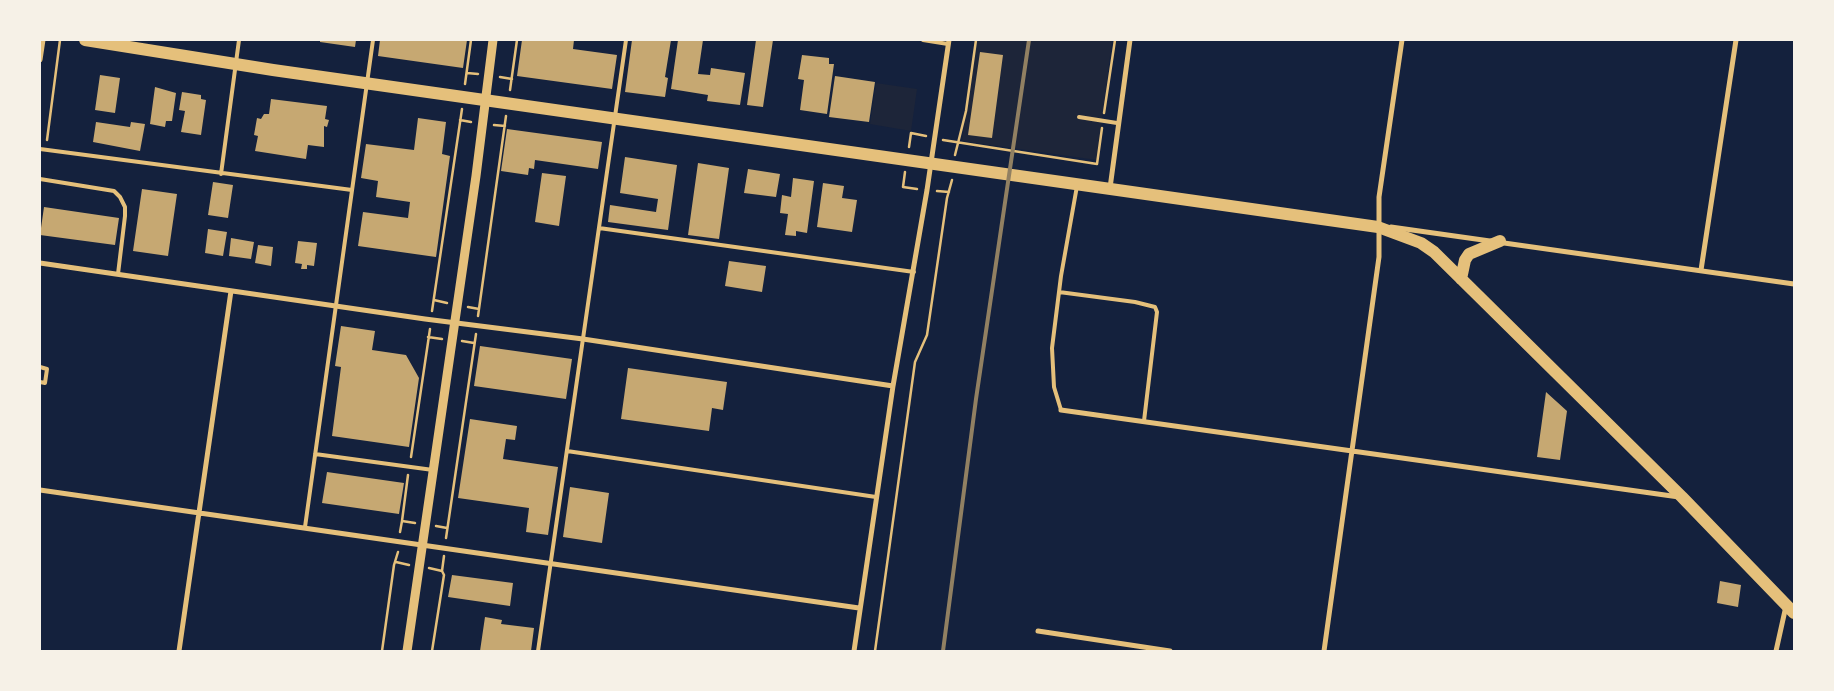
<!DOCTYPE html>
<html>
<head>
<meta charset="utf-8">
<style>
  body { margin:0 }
  #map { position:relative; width:1834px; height:691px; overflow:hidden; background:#14213d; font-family:Karla,sans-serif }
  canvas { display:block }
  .frame { position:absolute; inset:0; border:41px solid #f6f1e7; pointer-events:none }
</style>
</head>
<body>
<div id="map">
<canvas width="1834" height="691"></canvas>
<div class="frame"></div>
</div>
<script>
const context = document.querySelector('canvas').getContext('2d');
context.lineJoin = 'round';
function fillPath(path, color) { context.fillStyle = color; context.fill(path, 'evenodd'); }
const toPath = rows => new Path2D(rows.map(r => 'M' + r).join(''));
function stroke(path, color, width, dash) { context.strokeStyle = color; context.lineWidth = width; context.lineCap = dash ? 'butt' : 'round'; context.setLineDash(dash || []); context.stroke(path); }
fillPath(toPath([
  [977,40,1112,40,1097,160,962,141],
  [876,83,917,89,911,131,870,124]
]), '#1d2539');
fillPath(toPath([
  [320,40,356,40,355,47,320,42],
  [380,40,467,40,463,68,378,56],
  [522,40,574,40,573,49,617,55,612,89,517,76],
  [632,40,671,40,665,77,668,78,665,97,625,92],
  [678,40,703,40,698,74,710,75,711,68,745,73,740,105,707,101,708,95,671,89],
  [756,40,773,40,763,107,747,105],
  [980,52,1003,55,992,138,968,135],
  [802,55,829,58,829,64,834,64,827,114,800,110,804,80,798,79],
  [100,75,120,78,115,113,95,110],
  [835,76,875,82,869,122,829,117],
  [155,87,176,93,172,121,166,121,165,127,150,124],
  [182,92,201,95,201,99,206,100,201,135,181,132,185,111,179,110],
  [271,99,327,106,325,119,329,120,327,127,324,126,324,147,308,145,306,159,255,151,258,136,254,135,257,118,261,119,264,114,269,114],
  [418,118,446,122,442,154,450,156,436,257,358,246,363,212,408,218,410,202,376,197,378,181,361,178,366,144,414,150],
  [96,122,130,127,131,122,145,124,140,151,93,142],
  [507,129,602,142,598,169,535,160,534,169,529,168,528,175,501,171],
  [625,157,677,165,668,230,608,222,610,205,656,212,658,199,620,193],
  [698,163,729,168,719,239,688,235],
  [748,169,780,174,776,197,744,193],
  [542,173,566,176,559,226,535,222],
  [793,178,814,181,807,233,796,231,796,236,785,235,788,214,780,213,782,195,791,197],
  [213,182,233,185,228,218,208,215],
  [823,183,844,186,842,198,857,200,852,232,817,227],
  [142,189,177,194,168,256,133,251],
  [44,207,119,218,115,245,40,235],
  [208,229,227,232,223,256,205,253],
  [231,238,254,242,251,259,229,256],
  [298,241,317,243,314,266,307,265,307,269,301,269,302,264,295,263],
  [258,245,273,247,271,266,255,263],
  [729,261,766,266,762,292,725,286],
  [341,326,375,331,372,350,406,355,419,378,409,447,332,436,341,367,335,366],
  [480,346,572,359,566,399,474,386],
  [628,368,727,382,723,410,712,408,709,431,621,419],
  [1546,392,1567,411,1560,460,1537,457],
  [470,419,517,426,515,440,506,439,503,459,558,467,548,535,526,532,529,508,458,498],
  [327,472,404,483,399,514,322,503],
  [570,487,609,493,602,543,563,537],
  [452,575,513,583,510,606,448,597],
  [1720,581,1741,585,1738,607,1717,603],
  [485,617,502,620,501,624,534,628,531,651,480,651]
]), '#c6a872');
stroke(toPath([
  [467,73,478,74],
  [500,77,512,79],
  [465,84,471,40],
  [510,90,517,40],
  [1104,113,1115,40],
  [460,120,471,122],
  [494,125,505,126],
  [47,140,60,40],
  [943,140,1097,164,1102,128],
  [909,147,911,133,926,136],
  [955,155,966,111,976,40],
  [905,172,903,187,917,189],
  [937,191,949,192],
  [434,300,447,303],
  [468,307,479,309],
  [432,311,462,109],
  [478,316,506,116],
  [428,337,442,339],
  [462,341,474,343],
  [411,457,430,329],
  [402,521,408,475],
  [436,526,447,528],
  [400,532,402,521,415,523],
  [446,538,476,334],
  [396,562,409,565],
  [429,568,442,571],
  [382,651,394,565,398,552],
  [432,651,444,575,442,571,444,556],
  [875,651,915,362,927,335,947,198,952,180]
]), '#e5c07b', 2.5);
stroke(toPath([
  [923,40,948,44],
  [1079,117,1117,123],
  [40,149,352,190],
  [221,174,239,40],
  [40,179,114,191,120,197,125,207,125,216,118,274],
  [599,228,914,272],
  [1059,292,1135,302,1155,307,1157,312,1144,421],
  [40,367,47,369,45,383,40,382],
  [1061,410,1054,387,1052,348,1061,276,1077,186],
  [567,451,876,497],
  [315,454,433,470],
  [305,527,373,40],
  [538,651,626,40]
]), '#e5c07b', 4);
stroke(toPath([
  [40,60,43,40],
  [1110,188,1130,40],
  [1391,227,1794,284],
  [40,263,425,319,583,339,893,386],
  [1701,270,1736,40],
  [1061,410,1679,497],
  [40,490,859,608],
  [1038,631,1170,651],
  [179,651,231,291],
  [854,651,893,386,927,190,949,40],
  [1324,651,1379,257,1379,197,1402,40],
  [1776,651,1786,606]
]), '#e5c07b', 5);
stroke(toPath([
  [407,651,476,176,493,40]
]), '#e5c07b', 9);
stroke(toPath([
  [85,40,273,70,1378,227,1421,243,1434,252,1682,497,1794,613],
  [1461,279,1465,260,1469,254,1500,241]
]), '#e5c07b', 12);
stroke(toPath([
  [943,651,976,399,1029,40]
]), '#918062', 4);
</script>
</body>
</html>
